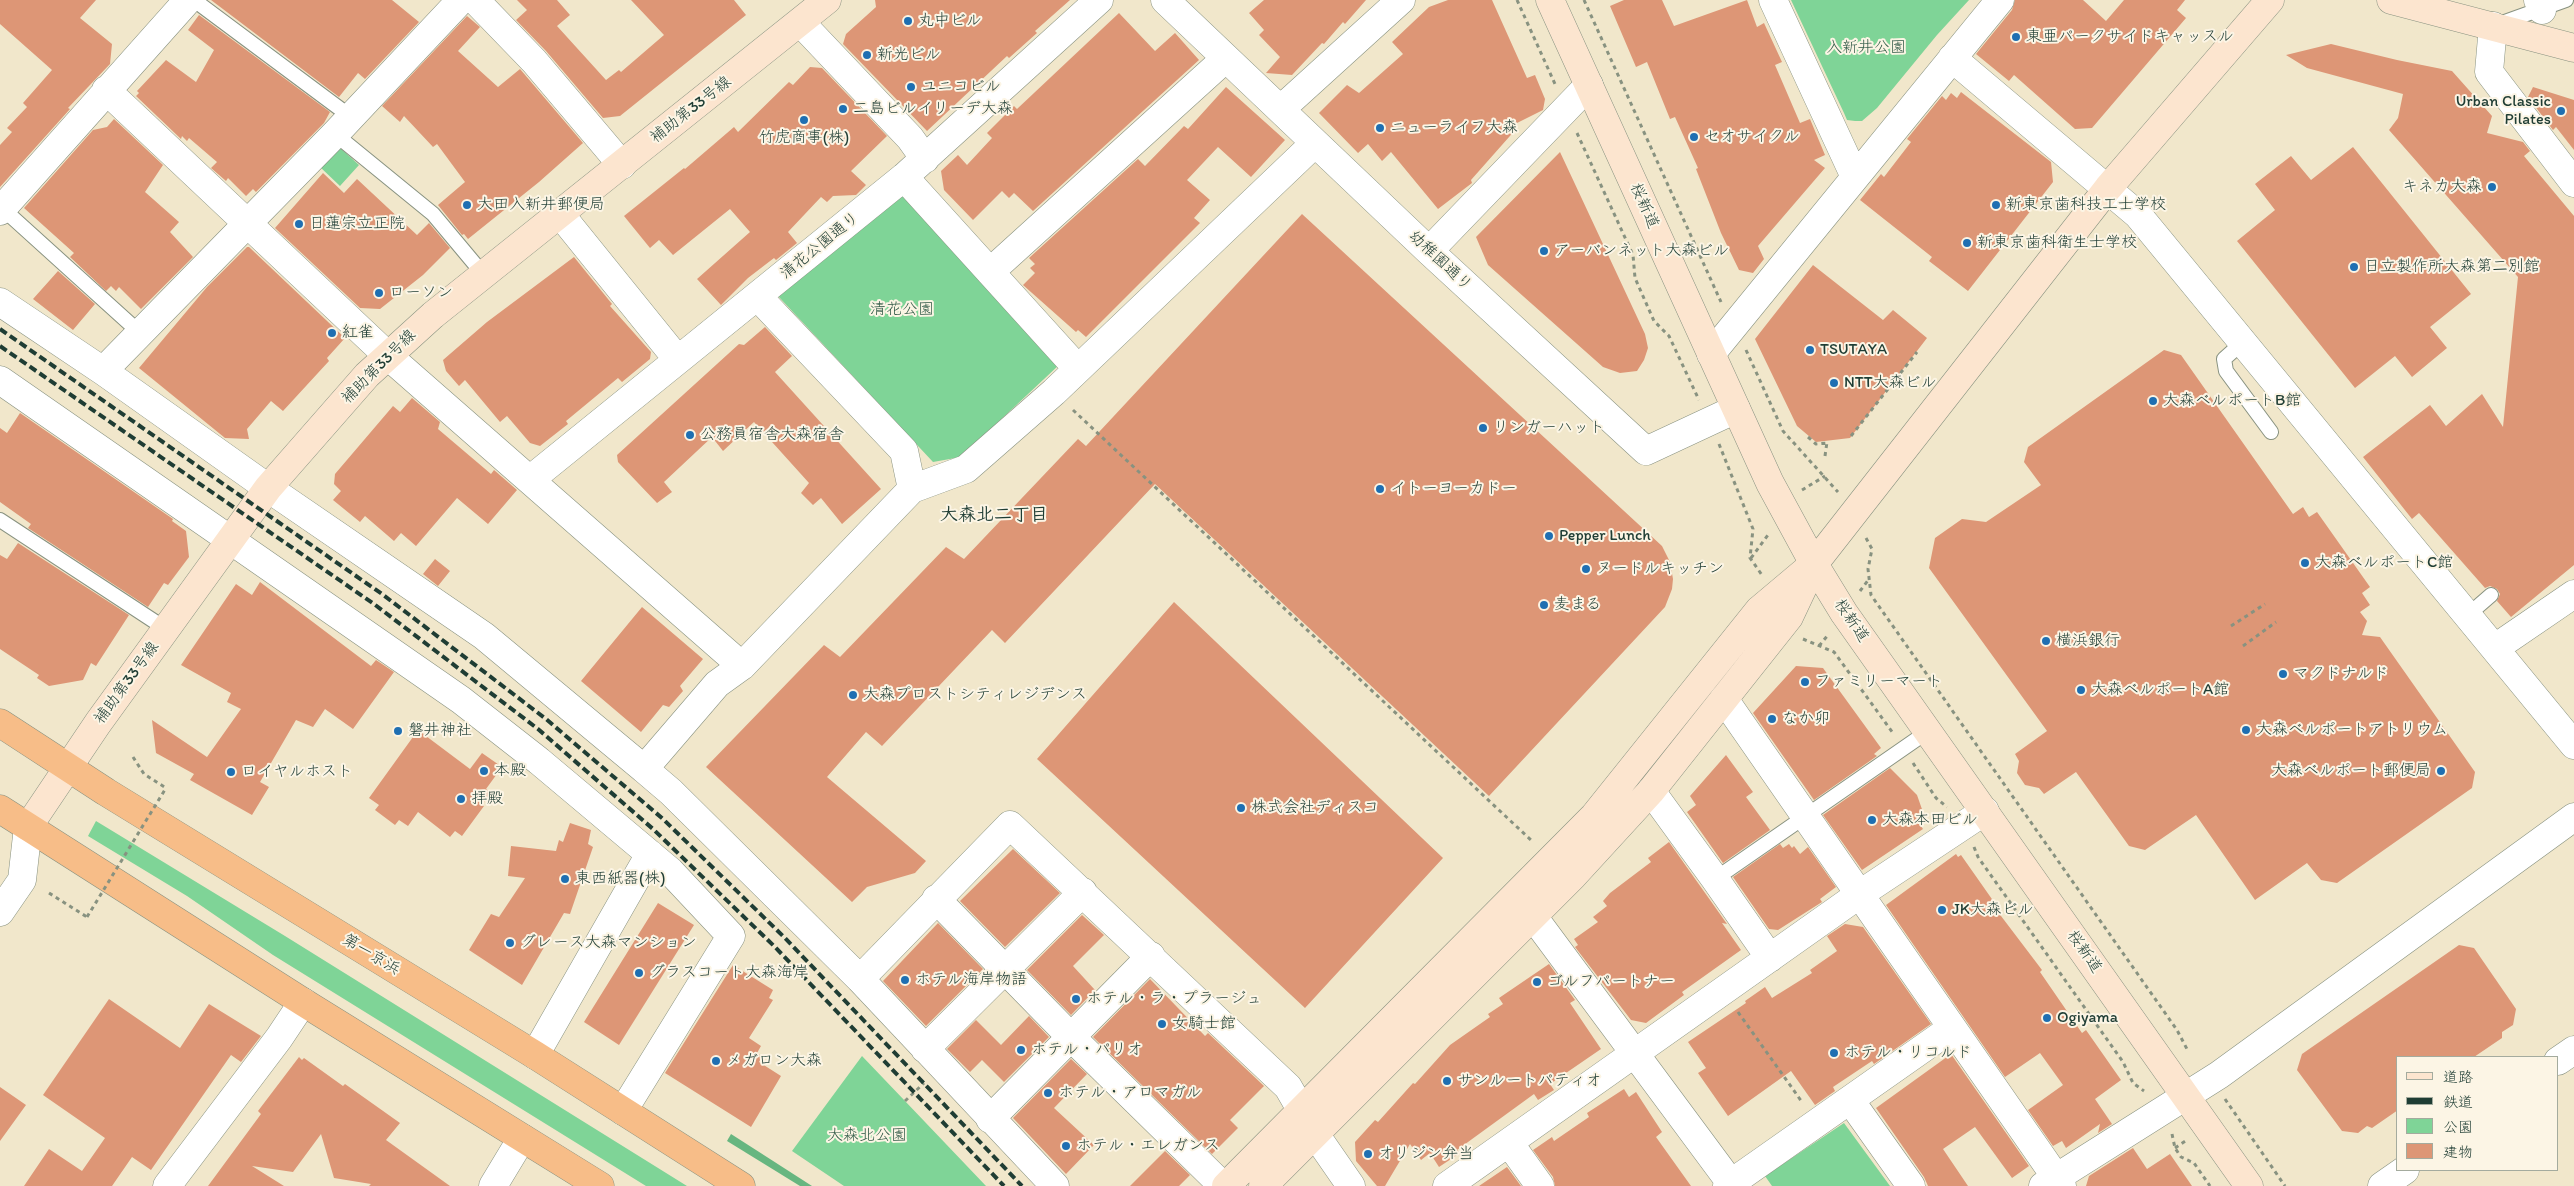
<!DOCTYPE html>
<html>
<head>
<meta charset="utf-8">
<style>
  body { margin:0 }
  #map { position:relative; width:2574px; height:1186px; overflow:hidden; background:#f1e7cb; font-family:Itim,"Klee One",sans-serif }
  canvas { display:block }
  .legend { position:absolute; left:2396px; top:1056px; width:162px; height:115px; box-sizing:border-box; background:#fcf5e5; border:1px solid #a4ab9e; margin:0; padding:6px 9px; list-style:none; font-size:15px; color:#1f3d34 }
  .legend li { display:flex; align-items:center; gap:10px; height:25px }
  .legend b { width:25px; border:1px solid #a4ab9e }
</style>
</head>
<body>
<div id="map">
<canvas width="2574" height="1186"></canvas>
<ul class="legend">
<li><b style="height:6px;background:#fce5cf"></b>道路</li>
<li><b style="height:6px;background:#1f3d34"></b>鉄道</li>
<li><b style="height:14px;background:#7fd497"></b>公園</li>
<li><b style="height:14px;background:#dd9676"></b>建物</li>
</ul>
</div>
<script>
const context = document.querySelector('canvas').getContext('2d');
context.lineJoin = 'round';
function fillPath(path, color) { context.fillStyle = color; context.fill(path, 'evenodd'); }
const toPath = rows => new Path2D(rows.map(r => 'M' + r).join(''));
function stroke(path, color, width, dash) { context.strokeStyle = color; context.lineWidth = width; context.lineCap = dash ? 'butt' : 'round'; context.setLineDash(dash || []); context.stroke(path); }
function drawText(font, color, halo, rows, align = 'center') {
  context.font = font + ' Itim,"Klee One",sans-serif'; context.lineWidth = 4; context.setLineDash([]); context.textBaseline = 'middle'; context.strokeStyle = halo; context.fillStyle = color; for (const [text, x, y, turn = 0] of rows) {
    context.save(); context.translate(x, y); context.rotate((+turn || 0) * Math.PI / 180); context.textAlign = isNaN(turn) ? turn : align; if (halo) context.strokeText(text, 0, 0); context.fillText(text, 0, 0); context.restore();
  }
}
fillPath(toPath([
  [1791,0,1969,0,1937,35,1877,108,1862,121,1855,121,1847,120,1844,113],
  [338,146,359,165,340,186,319,166],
  [904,193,1060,364,961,457,933,462,778,296],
  [96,821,285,936,687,1186,646,1186,273,955,187,896,88,836],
  [862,1056,905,1101,986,1186,844,1186,792,1151],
  [1844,1123,1890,1186,1772,1186,1765,1176]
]), '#7fd497');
fillPath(toPath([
  [731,1134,756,1150,812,1186,800,1186,727,1141]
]), '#67b680');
fillPath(toPath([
  [0,0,96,0,80,18,112,44,110,64,68,108,70,109,0,187,0,145,12,132,7,128,27,107,23,103,52,70,0,24],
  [211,0,392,0,419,22,365,79,358,73,339,97],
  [517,0,557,0,570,15,557,26,606,80,619,70,621,72,664,35,631,0,734,0,746,15,620,116,603,118,546,51,516,20,527,10],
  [875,0,1070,0,1035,31,1037,33,1009,58,1007,56,927,131,843,44,846,34,876,7],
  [1264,0,1366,0,1345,24,1343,22,1324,44,1322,43,1292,75,1266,73,1280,57,1259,35,1264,30,1249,13],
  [1448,0,1492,0,1527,78,1535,75,1545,99,1543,110,1513,125,1517,128,1471,180,1472,183,1438,209,1391,152,1382,161,1368,144,1358,153,1319,113,1347,85,1359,93,1403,54,1392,42,1429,7],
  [1624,0,1662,0,1674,26,1747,0,1757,27,1764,23,1782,62,1775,65,1800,123,1810,119,1825,155,1814,160,1825,168,1758,246,1764,259,1753,273,1739,270,1721,233,1696,169,1698,168,1675,117,1670,119,1647,62,1636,67,1610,6],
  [2015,0,2083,0,2106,21,2124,0,2185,0,2177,10,2186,18,2092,128,2075,129,2014,75,2009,81,1976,54,2012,10],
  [1119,13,1155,51,1175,33,1199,60,1033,211,1014,193,1009,198,1002,191,973,220,944,190,941,171,958,155,967,165,992,138,987,133,1014,106,1017,109],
  [199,15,330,112,324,123,256,192,253,189,246,196,228,178,226,181,211,168,217,162,189,138,187,141,182,136,181,139,136,96,139,93,137,91,166,60,196,82,214,50,188,30],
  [467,16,480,27,458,51,498,87,520,69,583,143,539,182,468,239,464,234,462,235,438,205,465,182,437,144,433,147,404,116,400,122,382,106],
  [2331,44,2397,60,2452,71,2492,116,2487,133,2523,142,2530,151,2524,156,2574,216,2574,565,2511,617,2497,601,2500,594,2497,589,2490,586,2485,588,2419,513,2412,519,2363,457,2430,405,2446,426,2482,394,2503,427,2518,277,2389,130,2398,118,2403,94,2307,68,2286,55],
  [810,67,822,68,887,136,851,171,866,185,856,195,833,196,827,202,821,197,788,232,797,243,776,260,774,258,748,278,721,305,697,279,750,232,730,209,673,255,659,240,650,248,624,216,684,168,685,169,734,127,738,132,789,82,793,85],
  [1226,87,1285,140,1251,177,1218,147,1187,180,1210,200,1194,218,1200,223,1086,337,1078,330,1076,332,1023,285,1035,273,1030,268,1035,264,1029,258,1138,159,1145,166,1184,126,1188,129],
  [2533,87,2574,100,2574,150,2556,127,2553,130,2528,97],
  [1961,92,2051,162,2053,182,1968,291,1929,261,1932,257,1860,200,1881,174,1884,177,1911,142,1907,139,1942,96,1946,100,1951,93,1957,98],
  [114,119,163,165,145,192,179,222,170,232,193,257,141,309,119,287,116,291,111,286,106,291,70,257,74,253,24,208,93,130,107,127],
  [2353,147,2471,294,2430,327,2447,348,2412,377,2395,356,2355,388,2237,241,2275,210,2255,184,2291,156,2311,180],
  [1560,152,1645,334,1648,348,1644,360,1637,371,1620,373,1603,367,1488,265,1476,237],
  [323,173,344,193,357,179,417,235,429,223,450,248,423,275,380,309,360,308,275,228],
  [1302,214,1662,546,1670,562,1673,579,1672,589,1665,607,1489,796,1155,484,1005,643,992,630,882,746,866,732,827,777,926,861,915,873,867,887,852,902,706,767,824,645,840,657,946,547,964,559,1078,439,1086,446],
  [247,247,249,247,345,338,327,358,329,361,283,411,271,401,247,429,249,439,225,438,139,368,207,287],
  [574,257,612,304,610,306,651,352,650,359,622,382,618,378,566,421,568,424,540,446,530,443,507,416,500,422,465,380,459,386,446,371,443,360,487,322],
  [1813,265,1883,320,1893,310,1927,338,1850,438,1816,442,1797,426,1755,339],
  [58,271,95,304,73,330,33,299],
  [765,327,792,356,775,372,881,489,842,524,821,498,813,505,801,493,809,483,754,422,723,451,712,437,664,482,672,492,657,503,618,462,617,455,739,344,744,345],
  [2164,350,2181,355,2293,514,2303,507,2309,517,2317,512,2370,587,2362,593,2370,605,2360,612,2367,621,2362,635,2380,637,2475,772,2472,788,2337,883,2321,880,2307,863,2255,900,2196,815,2145,850,2129,846,2076,772,2044,794,2039,788,2025,785,2017,773,2019,761,2015,754,2047,731,1929,568,1935,538,1962,519,1986,522,2041,485,2024,462,2028,447],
  [412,398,440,422,438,429,491,474,494,470,517,490,488,524,457,498,416,546,401,533,394,541,365,516,360,522,333,500,341,491,334,484,335,474,393,406,400,412],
  [20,413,173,519,172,521,186,531,189,557,168,585,164,583,148,607,28,528,31,524,0,502,0,428,7,433],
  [18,543,129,615,96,666,91,663,83,680,49,686,37,678,39,675,0,649,0,555,7,559],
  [435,559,450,571,438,586,423,574],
  [260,582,371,666,376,660,394,672,353,729,325,709,313,727,296,720,260,782,269,787,252,815,190,780,194,774,156,753,152,720,207,757,241,709,227,702,231,693,181,665,236,584,252,595],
  [1174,602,1443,858,1305,1008,1037,759],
  [642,607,703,659,680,686,683,691,669,707,663,705,641,732,581,681],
  [1796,666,1823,668,1881,748,1874,754,1877,756,1814,800,1753,713],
  [418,730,470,769,482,753,502,767,486,789,491,793,482,805,484,806,462,836,455,831,450,837,418,812,408,826,399,820,395,825,375,810,379,805,369,798],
  [1726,755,1753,792,1746,797,1770,830,1723,863,1687,812,1696,805,1690,796],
  [1890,768,1917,795,1924,815,1918,822,1923,829,1862,870,1823,815],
  [570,823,591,830,588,844,593,847,570,914,564,913,522,985,469,950,491,914,499,917,525,878,508,876,511,846,556,851,559,840,563,842],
  [1669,842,1727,924,1722,923,1741,950,1682,992,1684,995,1646,1023,1631,1020,1575,947,1578,945,1574,939,1598,922,1593,917,1607,906,1603,901,1610,893,1651,862,1648,858],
  [1780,844,1783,848,1789,844,1792,848,1794,846,1800,854,1808,847,1836,887,1820,899,1822,902,1778,930,1769,929,1733,877],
  [1013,849,1060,893,1005,947,960,901],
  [1956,854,1958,857,1961,855,2001,912,1998,912,2042,970,2040,972,2082,1033,2086,1030,2121,1080,2095,1099,2112,1124,2098,1133,2100,1124,2066,1148,2062,1141,2053,1146,2028,1110,2063,1085,2040,1053,2005,1077,1886,905],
  [658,903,694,925,619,1045,584,1022],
  [1082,915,1104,935,1073,966,1095,990,1071,1015,1027,970],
  [938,923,983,969,926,1026,883,981],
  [1845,924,1863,927,1931,1024,1874,1064,1872,1061,1833,1087,1835,1091,1815,1105,1791,1071,1728,1116,1698,1073,1706,1068,1688,1042,1746,1003,1745,1001,1765,987,1772,998,1812,973,1810,970,1837,951,1827,936],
  [2459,945,2474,948,2516,1009,2513,1025,2502,1032,2502,1038,2474,1057,2398,1057,2398,1110,2372,1128,2367,1126,2358,1133,2342,1131,2297,1070,2302,1054],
  [1549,964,1575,1000,1570,1003,1601,1049,1550,1084,1554,1090,1538,1100,1534,1094,1457,1150,1460,1153,1439,1167,1430,1153,1421,1160,1410,1144,1385,1186,1377,1186,1356,1161,1355,1142,1375,1120,1378,1122,1413,1083,1415,1084,1450,1045,1490,1017,1488,1014,1503,1004,1499,998],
  [733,965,773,990,769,998,773,1000,749,1038,761,1046,757,1053,762,1056,759,1062,781,1076,751,1127,665,1073],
  [1150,979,1205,1036,1208,1033,1264,1086,1230,1120,1238,1128,1212,1154,1093,1037],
  [109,999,180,1048,209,1004,261,1036,241,1062,231,1055,151,1170,132,1157,112,1186,24,1186,49,1149,82,1171,105,1138,43,1095],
  [1029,1016,1049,1037,1004,1082,982,1060,970,1072,947,1049,976,1020,1001,1045],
  [1951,1054,2029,1166,2012,1178,1975,1127,1943,1149,1968,1186,1928,1186,1924,1177,1876,1108],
  [299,1057,302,1060,304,1058,343,1086,345,1084,400,1123,386,1140,450,1186,369,1186,371,1184,334,1178,321,1134,293,1172,252,1166,284,1186,208,1186,261,1114,258,1111],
  [1071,1059,1087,1074,1054,1108,1094,1145,1066,1174,1013,1118],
  [0,1087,26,1105,0,1141],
  [1624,1089,1629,1097,1636,1092,1662,1132,1656,1137,1691,1186,1555,1186,1553,1177,1533,1150,1552,1137,1554,1141,1589,1117,1587,1113],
  [2133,1148,2147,1169,2170,1154,2192,1186,2086,1186,2089,1176],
  [1165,1151,1190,1175,1179,1186,1130,1186],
  [1507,1167,1521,1186,1479,1186]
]), '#dd9676');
const lane = toPath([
  [194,0,351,117],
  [2499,24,2566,0],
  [335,134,433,214,484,275],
  [2,208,139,332],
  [2243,342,2224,359,2226,371,2271,432],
  [0,520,166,629],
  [2468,615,2491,595],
  [1715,879,1927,732]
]);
const street = toPath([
  [475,0,534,61,622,165],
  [1165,0,1429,251,1646,451,1736,409],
  [1773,0,1855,177],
  [2538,0,2542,10],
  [801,23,910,138,925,159],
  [2493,26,2489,72,2574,183],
  [1952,58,2138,215,2574,745],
  [106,90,387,355,742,666],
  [1281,109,1401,0],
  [904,177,1078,369],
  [0,211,188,0],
  [560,214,678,360],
  [1429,251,1589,85],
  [990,272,1226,58],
  [758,297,904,451,912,489],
  [0,302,103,371,268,488,484,636,644,769],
  [1711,354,2000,0],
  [103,371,335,134,461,0],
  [0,380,461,700,539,761,670,871,731,936,623,1111],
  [531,479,904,177,1099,0],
  [2495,648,2574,594],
  [1724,699,2062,1186],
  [1651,791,1715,879,1770,958],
  [936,899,1071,1037,1223,1186],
  [0,912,22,880,28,827],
  [1532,915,1733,1186],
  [860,979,1010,825,1288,1087,1315,1134,1351,1186],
  [925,1049,1083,892],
  [535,1055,650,854],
  [2558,1061,2574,1050],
  [1850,1100,1911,1186],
  [990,1119,1151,956],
  [1510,1144,1540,1186],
  [167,1186,279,1038,303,1002],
  [493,1186,522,1138],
  [1055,1186,860,979,671,792,644,769,717,684,742,666,912,489,966,469,1054,392,1315,143],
  [1447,1186,1860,894,1985,811],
  [1727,1186,1952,1028],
  [2043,1186,2219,1075,2574,817],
  [2382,1186,2405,1170]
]);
const secondary = toPath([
  [1550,0,1770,483,1814,564,1844,613,2249,1186],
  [2391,0,2574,48],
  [28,827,98,723,268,488,367,375,433,315,827,0],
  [1226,1186,1594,816,1759,610,1809,568],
  [1263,1186,1573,876,1651,791,1789,617,1814,564,2108,188,2270,0]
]);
const highway = toPath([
  [0,723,106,792,535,1055,741,1186],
  [0,809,303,1002,600,1186]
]);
stroke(lane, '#889280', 16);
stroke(street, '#889280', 29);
stroke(secondary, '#889280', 29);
stroke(highway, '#889280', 29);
stroke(toPath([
  [1517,0,1555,84],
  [1584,0,1721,302],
  [1577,133,1633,255,1635,278,1654,321,1669,336,1699,400],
  [1746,350,1783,431,1838,492],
  [1073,410,1533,842],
  [1851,436,1917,352],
  [1808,437,1816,444,1827,443],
  [1719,444,1753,529,1750,558,1762,575],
  [1825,456,1827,442],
  [1802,490,1825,476],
  [1866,538,1872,549,1868,569,1871,595,2177,1030,2188,1051],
  [1751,558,1768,535],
  [1860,591,1869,579],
  [2231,626,2265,604],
  [1803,639,1834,652,1893,733],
  [1819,646,1828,635],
  [2243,646,2276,622],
  [133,757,144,774,166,788],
  [1913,763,1936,798,1947,807],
  [1974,847,1978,857,2123,1062,2133,1083,2144,1091],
  [49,893,87,917],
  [1738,1012,1802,1102],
  [2225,1099,2285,1186],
  [905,1101,924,1083],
  [2172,1134,2175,1148,2181,1157,2194,1163,2210,1186],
  [2175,1148,2187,1140]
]), '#889280', 3, [4, 4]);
stroke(lane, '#fff', 14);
stroke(street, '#fff', 28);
stroke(secondary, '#fce5cf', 28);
stroke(highway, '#f7bd88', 28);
stroke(toPath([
  [0,329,382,594,546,719,663,819,784,937,1022,1186],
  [0,346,374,604,538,729,653,829,774,946,1004,1186]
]), '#1f3d34', 4, [8, 4]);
stroke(toPath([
  [87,917,166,788]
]), '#889280', 3, [4, 4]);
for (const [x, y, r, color] of [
  [908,21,5,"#1f6fb2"],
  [2016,37,5,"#1f6fb2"],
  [867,55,5,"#1f6fb2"],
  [911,87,5,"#1f6fb2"],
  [843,109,5,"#1f6fb2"],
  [2561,111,5,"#1f6fb2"],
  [804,120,5,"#1f6fb2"],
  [1380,128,5,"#1f6fb2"],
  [1694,137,5,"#1f6fb2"],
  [2492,187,5,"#1f6fb2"],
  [467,205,5,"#1f6fb2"],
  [1996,205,5,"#1f6fb2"],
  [299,224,5,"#1f6fb2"],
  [1967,243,5,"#1f6fb2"],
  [1544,251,5,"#1f6fb2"],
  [2354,267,5,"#1f6fb2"],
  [379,293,5,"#1f6fb2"],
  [332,333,5,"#1f6fb2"],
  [1810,350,5,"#1f6fb2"],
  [1834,383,5,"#1f6fb2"],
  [2153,401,5,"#1f6fb2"],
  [1483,428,5,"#1f6fb2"],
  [690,435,5,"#1f6fb2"],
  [1380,489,5,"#1f6fb2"],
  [1549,536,5,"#1f6fb2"],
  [2305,563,5,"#1f6fb2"],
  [1586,569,5,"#1f6fb2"],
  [1544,605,5,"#1f6fb2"],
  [2046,641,5,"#1f6fb2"],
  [2283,674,5,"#1f6fb2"],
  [1805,682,5,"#1f6fb2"],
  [2081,690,5,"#1f6fb2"],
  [853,695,5,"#1f6fb2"],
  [1772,719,5,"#1f6fb2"],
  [2246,730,5,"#1f6fb2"],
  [398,731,5,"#1f6fb2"],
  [484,771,5,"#1f6fb2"],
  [2441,771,5,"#1f6fb2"],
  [231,772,5,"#1f6fb2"],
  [461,799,5,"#1f6fb2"],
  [1241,808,5,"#1f6fb2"],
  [1872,820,5,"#1f6fb2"],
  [565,879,5,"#1f6fb2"],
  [1942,910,5,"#1f6fb2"],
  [510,943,5,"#1f6fb2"],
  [639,973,5,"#1f6fb2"],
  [905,980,5,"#1f6fb2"],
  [1537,982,5,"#1f6fb2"],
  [1076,999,5,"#1f6fb2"],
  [2047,1018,5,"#1f6fb2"],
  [1162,1024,5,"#1f6fb2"],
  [1021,1050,5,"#1f6fb2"],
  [1834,1053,5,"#1f6fb2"],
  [716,1061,5,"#1f6fb2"],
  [1447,1081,5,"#1f6fb2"],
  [1048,1093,5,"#1f6fb2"],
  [1066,1146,5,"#1f6fb2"],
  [1368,1154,5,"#1f6fb2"]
]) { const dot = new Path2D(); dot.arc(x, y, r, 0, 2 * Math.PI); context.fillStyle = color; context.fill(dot); stroke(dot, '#fcf5e5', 2); }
drawText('16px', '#1f3d34', '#fcf5e5', [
  ["丸中ビル",918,21],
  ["東亜パークサイドキャッスル",2026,37],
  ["新光ビル",877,55],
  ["ユニコビル",921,87],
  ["Urban Classic",2551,102,"right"],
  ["Pilates",2551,120,"right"],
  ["二島ビルイリーデ大森",853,109],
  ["ニューライフ大森",1390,128],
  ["セオサイクル",1704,137],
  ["竹虎商事(株)",804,138,"center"],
  ["キネカ大森",2482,187,"right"],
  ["大田入新井郵便局",477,205],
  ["新東京歯科技工士学校",2006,205],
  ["日蓮宗立正院",309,224],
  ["新東京歯科衛生士学校",1977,243],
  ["アーバンネット大森ビル",1554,251],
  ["日立製作所大森第二別館",2364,267],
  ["ローソン",389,293],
  ["紅雀",342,333],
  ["TSUTAYA",1820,350],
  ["NTT大森ビル",1844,383],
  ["大森ベルポートB館",2163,401],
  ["リンガーハット",1493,428],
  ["公務員宿舎大森宿舎",700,435],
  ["イトーヨーカドー",1390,489],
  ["Pepper Lunch",1559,536],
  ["大森ベルポートC館",2315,563],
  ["ヌードルキッチン",1596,569],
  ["麦まる",1554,605],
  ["横浜銀行",2056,641],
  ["マクドナルド",2293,674],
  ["ファミリーマート",1815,682],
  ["大森ベルポートA館",2091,690],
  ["大森プロストシティレジデンス",863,695],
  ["なか卯",1782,719],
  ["大森ベルポートアトリウム",2256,730],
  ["磐井神社",408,731],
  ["本殿",494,771],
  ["大森ベルポート郵便局",2431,771,"right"],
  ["ロイヤルホスト",241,772],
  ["拝殿",471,799],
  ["株式会社ディスコ",1251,808],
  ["大森本田ビル",1882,820],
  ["東西紙器(株)",575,879],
  ["JK大森ビル",1952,910],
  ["グレース大森マンション",520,943],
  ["グラスコート大森海岸",649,973],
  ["ホテル海岸物語",915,980],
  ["ゴルフパートナー",1547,982],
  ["ホテル・ラ・プラージュ",1086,999],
  ["Ogiyama",2057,1018],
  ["女騎士館",1172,1024],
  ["ホテル・パリオ",1031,1050],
  ["ホテル・リコルド",1844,1053],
  ["メガロン大森",726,1061],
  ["サンルートパティオ",1457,1081],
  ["ホテル・アロマガル",1058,1093],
  ["ホテル・エレガンス",1076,1146],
  ["オリジン弁当",1378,1154]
], 'left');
drawText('16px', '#325b48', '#fcf5e5', [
  ["入新井公園",1866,48],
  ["清花公園",902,310],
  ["大森北公園",867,1136]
]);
drawText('16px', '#1f3d34', '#fcf5e5', [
  ["補助第33号線",691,110,-38],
  ["桜新道",1644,206,66],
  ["清花公園通り",820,246,-39],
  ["幼稚園通り",1440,261,43],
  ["補助第33号線",379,367,-45],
  ["桜新道",1851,621,56],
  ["補助第33号線",127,683,-54],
  ["桜新道",2084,952,55],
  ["第一京浜",371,955,31]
]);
drawText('bold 18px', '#1f3d34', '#fcf5e5', [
  ["大森北二丁目",994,515]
]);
</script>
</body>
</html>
